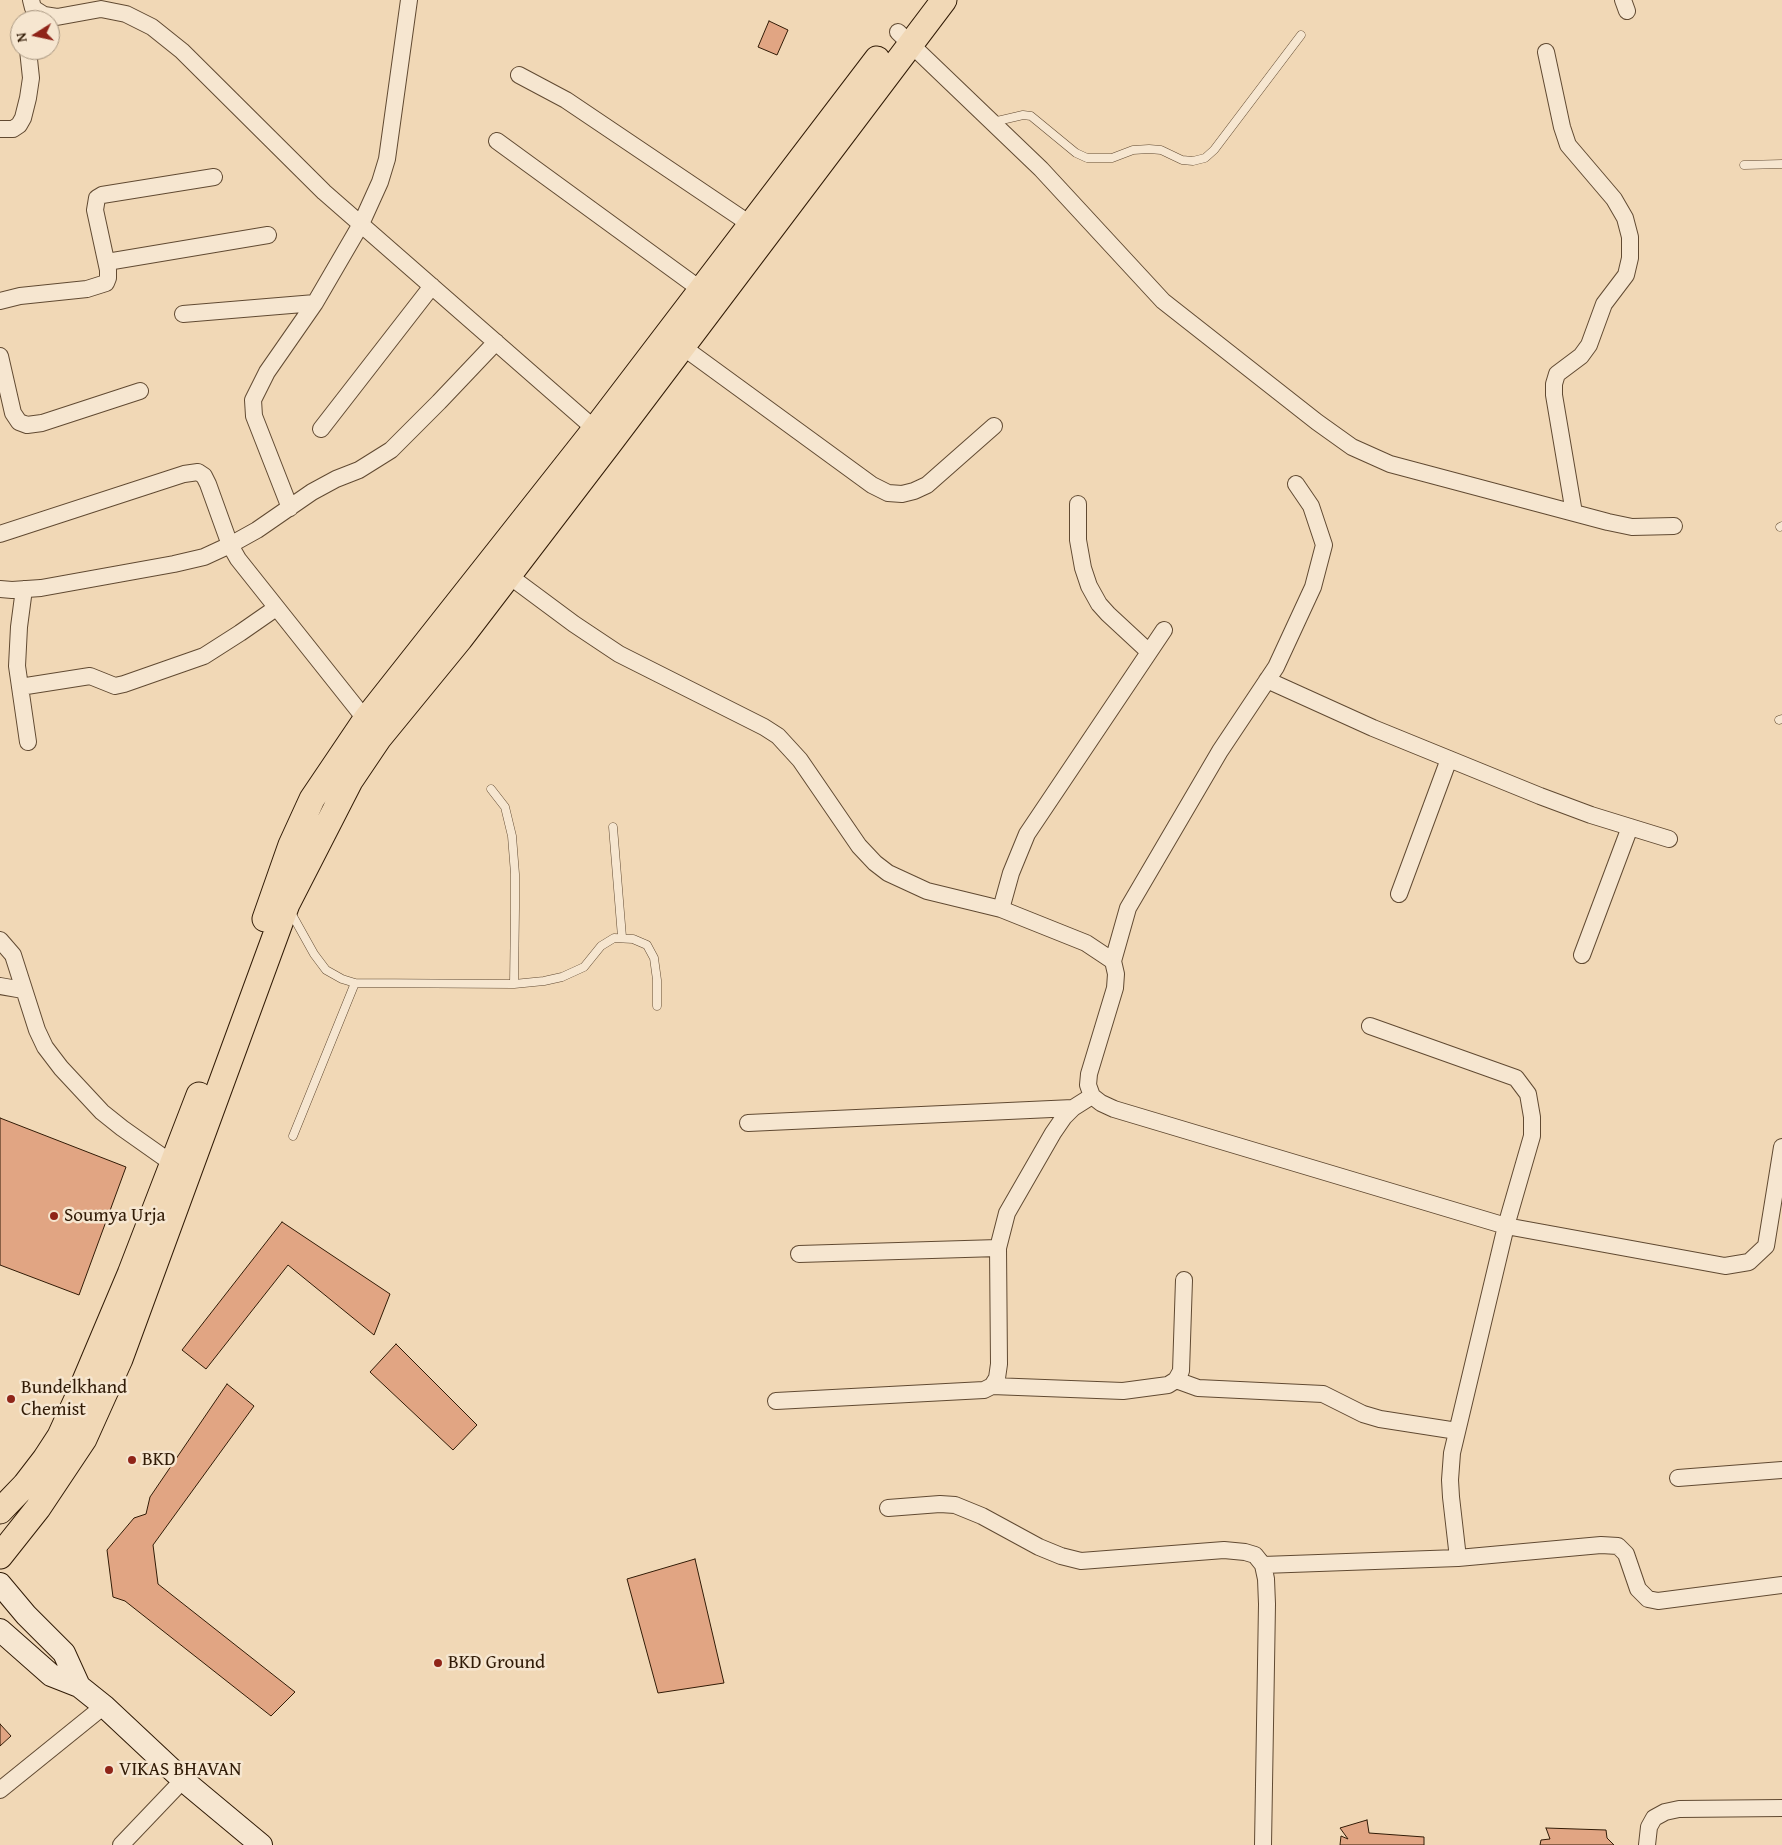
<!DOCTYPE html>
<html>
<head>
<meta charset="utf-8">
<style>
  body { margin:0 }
  #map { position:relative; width:1782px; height:1845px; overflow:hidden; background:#f1d8b6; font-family:"Gentium Book Plus",serif }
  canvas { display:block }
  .north { position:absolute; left:10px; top:10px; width:50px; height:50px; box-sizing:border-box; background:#f6e6d0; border:1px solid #a7957f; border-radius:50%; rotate:260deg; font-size:14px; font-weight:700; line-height:20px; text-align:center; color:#311b06 }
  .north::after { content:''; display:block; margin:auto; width:18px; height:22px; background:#8f2418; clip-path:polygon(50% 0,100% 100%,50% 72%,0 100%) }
</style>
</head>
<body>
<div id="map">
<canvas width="1782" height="1845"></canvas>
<div class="north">N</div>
</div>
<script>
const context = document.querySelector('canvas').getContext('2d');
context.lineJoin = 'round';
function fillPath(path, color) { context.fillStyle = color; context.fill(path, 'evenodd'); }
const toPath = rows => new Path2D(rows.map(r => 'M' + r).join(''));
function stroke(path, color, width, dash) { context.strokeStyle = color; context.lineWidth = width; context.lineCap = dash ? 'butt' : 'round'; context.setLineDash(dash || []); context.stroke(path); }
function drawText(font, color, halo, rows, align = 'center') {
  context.font = font + ' "Gentium Book Plus",serif'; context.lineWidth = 5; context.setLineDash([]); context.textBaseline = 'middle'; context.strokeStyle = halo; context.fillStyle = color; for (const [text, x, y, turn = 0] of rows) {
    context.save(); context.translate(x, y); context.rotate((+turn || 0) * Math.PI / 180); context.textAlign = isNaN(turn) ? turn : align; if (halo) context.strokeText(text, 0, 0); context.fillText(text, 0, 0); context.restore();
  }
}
const building = toPath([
  [769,21,788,30,777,55,758,47,769,21],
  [0,1118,126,1167,79,1295,0,1265,0,1118],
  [282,1222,390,1294,374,1335,288,1265,206,1369,182,1350,282,1222],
  [396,1344,477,1425,453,1450,370,1372,396,1344],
  [227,1384,254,1406,153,1545,158,1584,295,1692,271,1716,125,1601,113,1597,107,1550,134,1518,146,1514,150,1497,227,1384],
  [695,1559,724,1683,658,1693,627,1579,695,1559],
  [0,1724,11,1736,0,1746,0,1724],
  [1367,1820,1369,1833,1424,1837,1424,1845,1340,1845,1341,1836,1348,1839,1340,1828,1367,1820],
  [1546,1828,1606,1830,1607,1838,1614,1845,1540,1845,1541,1840,1550,1839,1546,1828]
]);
fillPath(building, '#e1a583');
stroke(building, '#311b06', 1);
const lane = toPath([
  [993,122,1023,115,1031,116,1076,153,1087,158,1112,158,1133,150,1149,149,1161,150,1182,160,1193,161,1205,158,1214,150,1301,35],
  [1744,165,1782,164],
  [1780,527,1782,526],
  [1779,720,1782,719],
  [491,789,505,807,512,836,515,874,515,908,514,984],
  [613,827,622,937],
  [290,911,314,954,326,970,342,979,355,983,514,984,544,981,562,977,584,967,601,946,614,938,633,939,647,945,654,958,657,980,657,1006],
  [293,1136,355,983]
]);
const street = toPath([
  [31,0,33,8,44,15,57,17,101,9,126,14,152,27,182,51,324,192,595,429],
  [1623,0,1627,11],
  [898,32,1041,169,1163,301,1317,422,1352,447,1390,464,1608,522,1632,527,1674,526],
  [1546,52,1562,127,1568,145,1614,199,1625,218,1630,237,1630,258,1626,275,1604,304,1589,345,1581,356,1557,374,1554,384,1554,395,1574,513],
  [519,75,566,100,750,224],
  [0,129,13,129,19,125,23,118,28,98,31,78,28,50],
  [497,141,700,289],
  [107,262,268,235],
  [0,301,20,296,87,289,106,283,108,278,108,270,95,210,97,198,102,195,214,177],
  [183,314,315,303],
  [676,342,872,485,888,493,902,494,914,491,927,485,994,426],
  [0,356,13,413,19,422,27,425,42,423,140,391],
  [321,429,432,286],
  [1078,504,1078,540,1083,568,1089,586,1099,604,1108,614,1149,652],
  [290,508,254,416,253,400,267,372,315,303,361,224,380,182,387,159,409,0],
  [0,534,184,474,198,472,204,476,208,484,230,545,238,559,370,725],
  [508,575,574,624,619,654,764,727,778,736,800,760,859,846,875,863,888,873,927,891,1001,909,1086,943,1113,961,1116,974,1115,988,1089,1074,1088,1085,1092,1096,1101,1103,1114,1109,1506,1226,1725,1266,1749,1262,1766,1246,1782,1147],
  [0,589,12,590,41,588,174,564,204,557,230,545,257,530,312,492,336,479,359,470,391,450,439,402,496,342],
  [24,589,19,627,17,666,28,742],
  [1267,680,1373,728,1540,796,1591,815,1669,839],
  [20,687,90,676,115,686,124,684,204,656,240,633,276,608],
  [1399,894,1449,759],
  [1001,909,1011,873,1027,834,1164,630],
  [0,940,13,955,37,1030,45,1047,61,1068,102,1112,122,1128,173,1164],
  [1582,955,1630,827],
  [1113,961,1128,908,1220,751,1276,667,1313,587,1324,545,1311,506,1296,484],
  [0,986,23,990],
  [1370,1026,1516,1078,1528,1094,1532,1117,1532,1136,1506,1226,1452,1453,1450,1480,1451,1497,1458,1558],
  [748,1123,1073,1108],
  [799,1254,998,1248],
  [1176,1380,1198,1388,1323,1394,1363,1414,1380,1419,1457,1431],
  [992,1386,1123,1391,1168,1385,1176,1380,1181,1371,1184,1280],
  [776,1401,984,1390,992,1386,997,1378,999,1364,998,1248,1007,1213,1053,1133,1064,1117,1073,1108,1092,1096],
  [1678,1478,1782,1470],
  [888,1508,940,1504,955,1505,982,1516,1039,1547,1061,1556,1081,1561,1224,1550,1245,1552,1255,1555,1263,1565,1266,1579,1267,1604,1263,1845],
  [1263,1565,1458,1558,1601,1545,1618,1546,1626,1554,1638,1589,1648,1599,1658,1601,1782,1585],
  [0,1790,104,1706],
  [121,1845,183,1780],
  [1647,1845,1649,1827,1654,1818,1665,1812,1679,1809,1782,1808]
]);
const secondary = toPath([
  [0,1584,26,1615,64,1653,79,1686],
  [0,1630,51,1675,79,1686,104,1706,183,1780,261,1845]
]);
const primary = toPath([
  [265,919,291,845,312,799,366,719,595,429,877,59],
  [0,1511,25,1485,45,1459,60,1436,81,1390,130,1274,199,1095],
  [0,1556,38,1508,84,1439,120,1359,287,904,350,781,379,738,460,639,609,444,944,0]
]);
stroke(lane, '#614a32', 9);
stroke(street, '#614a32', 18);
stroke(secondary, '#311b06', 24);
stroke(primary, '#311b06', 27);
stroke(lane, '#f6e6d0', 8);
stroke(street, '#f6e6d0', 16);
stroke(secondary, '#f6e6d0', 22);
stroke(primary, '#f1d8b6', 25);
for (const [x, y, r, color] of [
  [54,1216,5,"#8f2418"],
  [11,1399,5,"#8f2418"],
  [132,1460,5,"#8f2418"],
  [438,1663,5,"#8f2418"],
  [109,1770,5,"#8f2418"]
]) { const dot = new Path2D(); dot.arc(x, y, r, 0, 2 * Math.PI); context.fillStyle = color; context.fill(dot); stroke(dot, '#f6e6d0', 2); }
drawText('19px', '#311b06', '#f6e6d0', [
  ["Soumya Urja",64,1216],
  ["Bundelkhand",21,1388],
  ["Chemist",21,1410],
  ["BKD",142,1460],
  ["BKD Ground",448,1663],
  ["VIKAS BHAVAN",119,1770]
], 'left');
</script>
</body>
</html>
